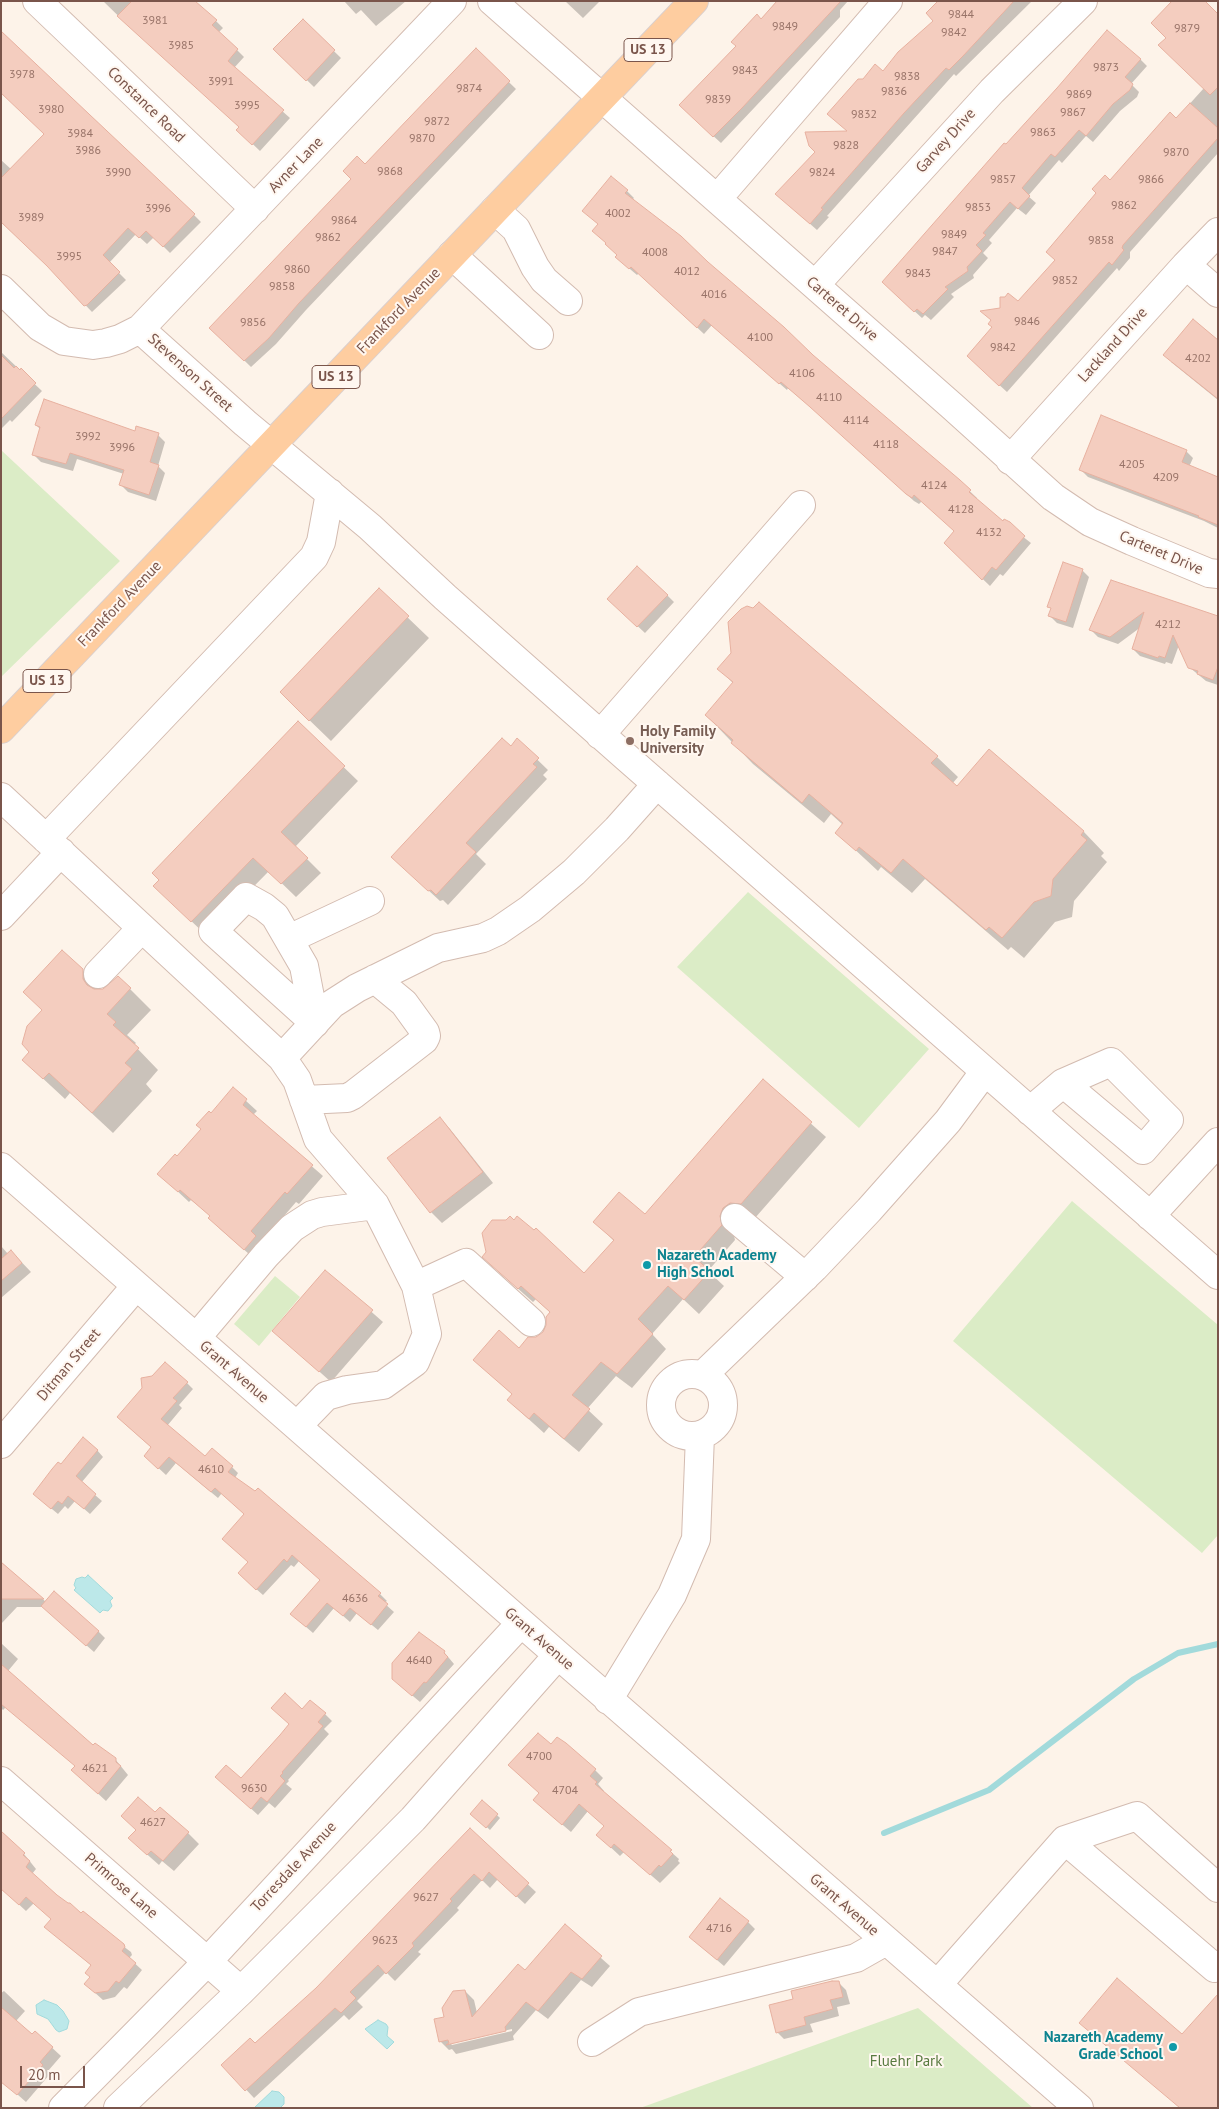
<!DOCTYPE html>
<html>
<head>
<meta charset="utf-8">
<style>
  body { margin:0 }
  #map { position:relative; width:1219px; height:2109px; overflow:hidden; background:#fdf3e9; font-family:"PT Sans",sans-serif }
  canvas { display:block }
  .frame { position:absolute; inset:0; border:2px solid #7a554b; pointer-events:none }
  .scale { position:absolute; left:20px; top:2066px; width:65px; height:22px; box-sizing:border-box; border:2px solid #7a554b; border-top:0; padding-left:6px; font-size:15px; line-height:18px; white-space:nowrap; color:#7a554b; -webkit-text-stroke:4px #fff7f0; paint-order:stroke }
</style>
</head>
<body>
<div id="map">
<canvas width="1219" height="2109"></canvas>
<div class="frame"></div>
<div class="scale">20 m</div>
</div>
<script>
const context = document.querySelector('canvas').getContext('2d');
context.lineJoin = 'round';
function fillPath(path, color) { context.fillStyle = color; context.fill(path, 'evenodd'); }
const toPath = rows => new Path2D(rows.map(r => 'M' + r).join(''));
function stroke(path, color, width, dash) { context.strokeStyle = color; context.lineWidth = width; context.lineCap = dash ? 'butt' : 'round'; context.setLineDash(dash || []); context.stroke(path); }
function drawText(font, color, halo, rows, align = 'center') {
  context.font = font + ' "PT Sans",sans-serif'; context.lineWidth = 4; context.setLineDash([]); context.textBaseline = 'middle'; context.strokeStyle = halo; context.fillStyle = color; for (const [text, x, y, turn = 0] of rows) {
    context.save(); context.translate(x, y); context.rotate((+turn || 0) * Math.PI / 180); context.textAlign = isNaN(turn) ? turn : align; if (halo) context.strokeText(text, 0, 0); context.fillText(text, 0, 0); context.restore();
  }
}
fillPath(toPath([
  [1,450,120,561,1,677],
  [748,892,929,1049,859,1128,677,967],
  [1072,1201,1218,1325,1218,1535,1202,1553,953,1341],
  [275,1276,300,1297,259,1346,234,1324],
  [918,2008,1033,2108,640,2108]
]), '#dbecc6');
const water = toPath([
  [88,1575,113,1598,110,1601,112,1606,108,1611,103,1610,100,1613,74,1590,76,1588,74,1585,76,1579,82,1577,85,1578,88,1575],
  [44,2000,57,2005,63,2011,69,2021,67,2029,59,2032,56,2030,48,2019,37,2014,36,2005,44,2000],
  [378,2020,386,2024,388,2027,387,2036,394,2042,387,2049,365,2029,378,2020],
  [272,2091,279,2092,284,2097,284,2104,280,2108,254,2108,272,2091]
]);
fillPath(water, '#bce8e9');
stroke(water, '#a2dadb', 1);
fillPath(toPath([
  [103,1,179,1,216,21,223,28,219,32,244,57,234,68,290,118,260,151,238,130,241,127,198,88,197,89,146,40,142,36,140,37],
  [344,1,406,1,376,26,361,10,356,14],
  [565,1,600,1,583,18],
  [777,1,848,1,840,10,840,17,721,143,687,112,738,47],
  [940,1,1032,1,956,76,954,74,827,216,829,217,817,230,784,201,849,132,863,80,883,73,935,21],
  [303,21,341,58,314,87,275,49],
  [1218,27,1218,153,1130,252,1130,258,1119,271,1117,268,1007,392,975,363,1001,309,1018,303,1056,261,1110,181,1176,119,1204,88],
  [476,50,516,89,306,310,276,344,251,367,218,335,365,165],
  [1140,59,1147,66,1131,84,1139,92,1137,97,1120,111,1093,142,1086,136,1062,163,1059,160,1028,196,1036,203,1026,215,1017,208,989,240,992,243,983,253,988,258,973,275,974,278,951,294,954,297,931,320,925,315,922,318,890,289,1006,146],
  [45,134,194,215,201,222,170,253,154,237,147,244,136,234,109,263,126,280,92,312,51,269,1,222,1,160,12,170],
  [627,191,634,198,632,200,959,481,977,498,976,500,1031,543,1003,576,1000,574,990,586,945,543,956,531,922,501,919,504,914,501,819,414,788,388,787,390,712,325,704,334,639,273,637,275,624,264,599,225,591,217],
  [1218,343,1218,400,1171,362],
  [1,352,42,391,12,422,10,420,1,429],
  [36,425,158,435,165,442,158,466,165,473,156,501,128,492,121,485,124,474,77,459,73,471,41,462,34,455,40,429],
  [1186,451,1193,458,1189,467,1218,479,1218,528,1204,521,1088,477,1081,470],
  [1082,570,1089,577,1073,628,1057,623,1050,616,1052,610,1049,606],
  [1112,582,1218,618,1218,685,1206,681,1189,667,1179,645,1172,664,1166,662,1165,664,1140,656,1133,649,1141,627,1118,644,1098,637,1091,630],
  [379,590,429,638,331,741,302,713],
  [667,595,674,602,645,633,616,606],
  [719,669,937,757,958,777,952,784,957,788,989,751,1084,832,1104,853,1101,856,1107,862,1074,901,1072,917,1055,922,1024,958,1011,947,1008,950,925,879,912,893,881,867,878,871,837,833,843,825,831,814,824,823,753,764,706,715,734,684],
  [298,723,358,781,295,847,321,873,296,897,269,871,206,935,169,900],
  [517,740,548,770,543,775,547,779,476,854,486,864,448,905,443,900,440,901,403,867],
  [82,970,102,990,118,977,151,1010,127,1035,136,1043,134,1045,158,1070,146,1084,152,1091,113,1133,70,1093,65,1099,23,1060,31,1052],
  [763,1081,826,1137,755,1218,733,1231,735,1240,708,1271,724,1286,699,1314,683,1299,652,1334,666,1349,632,1388,616,1376,587,1409,603,1424,579,1452,549,1427,544,1433,523,1414,508,1400,513,1395,474,1360,519,1350,544,1333,551,1313,536,1299,533,1302,498,1271,584,1275,614,1241,595,1222,645,1216],
  [233,1089,257,1111,253,1115,323,1176,299,1204,296,1202,261,1243,256,1260,220,1229,211,1216,191,1200,189,1202,159,1174,178,1158],
  [440,1118,450,1129,493,1183,442,1223,431,1212],
  [1,1246,8,1254,11,1251,31,1272,1,1298],
  [325,1271,383,1322,331,1382,274,1331],
  [187,1383,193,1389,179,1405,182,1408,167,1426,206,1458,232,1467,238,1473,235,1478,302,1526,380,1594,387,1601,384,1603,394,1612,378,1630,357,1613,350,1622,334,1608,313,1633,298,1620,322,1580,299,1561,294,1567,291,1565,263,1595,246,1580,249,1563,245,1515,222,1493,218,1498,176,1463,166,1475,152,1462,152,1448,125,1424],
  [97,1450,103,1457,81,1483,102,1501,90,1514,75,1501,68,1509,65,1506,58,1514,41,1500,61,1466],
  [1,1562,46,1602,98,1631,105,1638,94,1652,43,1607,17,1607,1,1624],
  [1,1643,18,1659,8,1671,93,1746,115,1759,128,1775,106,1801,81,1778,76,1766,6,1707,3,1710,1,1708],
  [444,1652,454,1664,420,1702,401,1686],
  [303,1711,325,1714,332,1721,324,1729,329,1734,288,1780,289,1781,286,1784,292,1789,275,1808,269,1803,258,1815,224,1784,242,1780],
  [551,1746,595,1770,603,1778,598,1784,604,1791,603,1792,679,1859,678,1861,680,1863,660,1883,624,1852,620,1856,606,1843,605,1827,588,1811,571,1832,543,1808,540,1793],
  [483,1802,500,1818,490,1830,472,1813],
  [155,1814,188,1833,199,1844,174,1871,162,1861,159,1865,141,1849],
  [470,1830,536,1892,525,1904,498,1879,490,1888,482,1880,457,1908,459,1910,418,1952,421,1954,395,1981,386,1972,357,2001,363,2007,349,2020,344,2015,254,2098,223,2065,255,2045,317,1989],
  [1,1847,24,1854,36,1869,32,1874,56,1896,131,1952,132,1955,129,1958,142,1970,127,1989,124,1987,115,1997,103,2000,93,1991,92,1966,45,1927,52,1919,34,1903,26,1911,1,1888],
  [748,1922,755,1929,724,1966,690,1937],
  [565,1926,610,1966,592,1987,581,1980,548,2019,536,2010,513,2036,514,2040,456,2054,452,2049,449,2050,440,2041,445,2018,465,1991,474,2000,477,2013,525,1972],
  [512,2029,512,2031,452,2045,450,2043],
  [839,1983,846,1990,850,2004,837,2007,839,2016,810,2024,813,2032,784,2039,777,2032,795,2000],
  [4,1991,25,2011,16,2021,32,2035,35,2032,61,2056,48,2071,50,2074,26,2102,1,2080,1,1993]
]), '#0003');
stroke(toPath([
  [884,1833,989,1790,1134,1679,1178,1653,1218,1644]
]), '#a2dadb', 6);
const building = toPath([
  [132,1,195,1,217,20,212,25,238,49,228,61,284,110,252,145,236,130,239,127,117,16,132,1],
  [777,1,841,1,742,108,713,137,679,105,736,46,731,42,757,14,761,19,777,1],
  [938,1,1014,1,963,56,949,70,946,68,904,113,821,208,823,209,810,224,775,194,815,152,809,146,805,132,847,131,827,114,858,79,863,79,875,64,883,71,898,52,933,21,926,13,938,1],
  [1172,1,1205,1,1218,14,1218,87,1210,95,1158,45,1166,38,1151,23,1172,1],
  [303,19,335,50,306,81,273,49,303,19],
  [1107,30,1141,59,1125,77,1133,84,1130,90,1113,104,1086,136,1079,130,1055,157,1051,154,1022,188,1030,196,1018,209,1010,202,983,233,986,235,976,245,982,251,967,267,968,271,945,287,948,289,923,314,917,309,914,312,882,282,1004,143,1006,144,1057,88,1107,30],
  [1,31,195,214,163,247,146,231,139,238,128,228,103,255,120,272,87,305,84,306,47,266,1,222,1,178,44,134,1,93,1,31],
  [476,48,510,81,299,303,269,338,244,361,209,328,351,179,343,171,357,156,365,164,476,48],
  [1190,103,1218,128,1218,138,1123,245,1122,248,1124,250,1112,265,1109,262,999,386,967,356,992,327,988,324,991,320,980,311,1000,308,1000,297,1005,297,1008,293,1018,301,1055,260,1046,252,1096,193,1092,189,1105,175,1110,180,1170,112,1176,118,1190,103],
  [611,176,628,190,625,193,681,236,708,262,784,327,813,355,960,480,971,490,969,492,1003,521,1004,519,1010,522,1025,536,996,570,992,567,982,580,944,543,954,531,914,495,912,498,906,494,810,407,781,382,779,384,704,319,697,328,631,267,629,269,615,257,617,255,605,244,606,243,592,231,598,224,582,211,611,176],
  [1193,319,1218,340,1218,399,1163,355,1193,319],
  [1,355,14,368,16,366,20,370,21,368,36,383,1,419,1,355],
  [44,399,135,431,136,426,159,433,150,462,159,465,149,495,119,485,124,470,70,453,66,464,32,455,40,427,35,425,44,399],
  [1101,415,1187,450,1182,462,1218,477,1218,525,1198,517,1199,516,1079,470,1101,415],
  [1063,562,1083,569,1066,622,1048,616,1051,608,1047,607,1063,562],
  [637,566,668,595,637,627,607,599,637,566],
  [1111,580,1218,616,1218,667,1213,680,1197,674,1198,671,1188,668,1173,635,1165,658,1159,656,1158,658,1132,649,1144,612,1110,637,1089,630,1111,580],
  [379,588,409,616,309,721,280,692,379,588],
  [759,602,938,756,931,763,957,786,989,749,1084,831,1081,835,1087,840,1053,879,1051,896,1034,902,1002,938,989,927,986,930,903,859,891,873,859,847,856,851,835,833,843,823,809,794,802,803,731,743,733,740,705,715,733,682,717,669,731,653,728,622,741,609,747,606,753,608,759,602],
  [298,721,345,766,281,832,308,858,281,884,253,858,191,922,153,886,159,880,152,873,298,721],
  [502,738,511,746,517,738,539,758,533,764,537,767,466,843,476,852,436,895,431,890,428,891,391,857,502,738],
  [62,950,83,969,83,979,87,985,94,989,103,989,118,976,131,988,107,1014,116,1022,113,1025,139,1048,125,1063,132,1069,92,1113,49,1073,43,1079,22,1060,29,1052,22,1044,27,1026,42,1010,23,992,62,950],
  [763,1079,812,1122,741,1204,730,1203,723,1208,720,1216,722,1225,694,1257,710,1271,684,1300,668,1286,638,1319,653,1334,617,1374,601,1362,572,1395,590,1409,564,1439,534,1413,529,1419,507,1400,512,1394,473,1360,499,1330,519,1348,528,1337,536,1337,543,1332,546,1325,546,1317,550,1312,521,1286,518,1289,482,1257,486,1252,482,1233,492,1220,506,1220,510,1216,514,1220,517,1216,534,1230,536,1228,584,1273,614,1240,593,1222,619,1192,645,1214,763,1079],
  [233,1087,247,1099,243,1105,313,1165,287,1194,285,1192,251,1231,256,1236,244,1250,208,1218,210,1216,180,1190,178,1192,157,1174,175,1154,177,1156,201,1129,196,1125,209,1111,211,1113,233,1087],
  [440,1117,483,1172,430,1213,387,1158,440,1117],
  [11,1250,22,1263,1,1281,1,1259,11,1250],
  [325,1270,373,1310,319,1372,272,1331,325,1270],
  [165,1362,188,1382,173,1398,177,1401,161,1419,205,1456,212,1448,233,1466,228,1472,255,1491,258,1488,381,1593,378,1596,388,1604,371,1625,350,1608,343,1616,327,1603,306,1627,290,1614,320,1580,292,1555,287,1562,284,1559,256,1590,238,1573,248,1562,222,1539,244,1514,215,1488,211,1492,169,1457,158,1469,144,1456,151,1447,117,1417,142,1388,141,1378,152,1376,165,1362],
  [83,1437,98,1450,76,1476,96,1494,84,1509,68,1496,62,1504,58,1501,51,1509,33,1494,52,1469,58,1462,61,1464,83,1437],
  [1,1562,44,1599,1,1599,1,1562],
  [54,1591,99,1631,86,1646,41,1606,54,1591],
  [419,1632,445,1651,444,1653,448,1657,426,1683,424,1682,412,1696,392,1679,392,1663,419,1632],
  [1,1664,93,1745,95,1743,116,1758,116,1762,121,1766,98,1794,71,1770,75,1766,1,1704,1,1664],
  [285,1693,302,1709,310,1700,326,1713,318,1722,323,1726,282,1772,283,1773,280,1776,285,1781,267,1802,261,1797,251,1809,215,1777,226,1765,241,1778,280,1735,289,1724,271,1708,285,1693],
  [538,1733,551,1744,557,1737,566,1743,596,1769,590,1776,597,1782,595,1784,672,1850,670,1851,673,1854,661,1867,659,1865,650,1875,614,1844,611,1848,596,1835,604,1826,579,1804,562,1825,533,1800,539,1793,508,1765,538,1733],
  [138,1797,155,1812,160,1807,189,1832,163,1861,151,1851,147,1855,128,1838,136,1830,121,1816,138,1797],
  [482,1800,498,1814,486,1828,470,1814,482,1800],
  [470,1828,529,1883,516,1897,489,1872,482,1881,474,1874,450,1899,452,1901,412,1943,414,1946,386,1974,378,1965,350,1992,356,1998,341,2013,335,2008,245,2091,221,2065,250,2038,255,2043,316,1988,470,1828],
  [1,1831,25,1853,23,1855,30,1861,26,1867,57,1895,68,1903,70,1903,81,1913,83,1911,124,1944,125,1947,122,1951,136,1963,119,1983,116,1981,108,1991,95,1993,84,1984,90,1977,85,1973,91,1965,44,1927,51,1919,26,1897,19,1905,1,1889,1,1831],
  [720,1898,749,1921,717,1960,689,1937,720,1898],
  [565,1924,602,1956,582,1979,571,1972,538,2011,526,2002,505,2027,506,2031,446,2045,449,2043,448,2040,439,2042,434,2019,444,2017,442,2008,453,1991,465,1990,472,2017,518,1964,525,1970,565,1924],
  [1117,1978,1182,2034,1218,1994,1218,2108,1180,2108,1079,2023,1117,1978],
  [832,1981,839,1981,843,1997,830,2000,833,2009,804,2017,806,2025,776,2033,769,2005,793,1999,791,1991,832,1981],
  [1,2007,32,2034,35,2031,53,2047,40,2062,43,2065,17,2095,1,2082,1,2007]
]);
fillPath(building, '#f4cdbf');
stroke(building, '#e7b09f', 1);
const minor = toPath([
  [37,1,255,209],
  [492,1,952,406,1053,497,1090,522,1132,541,1209,573,1218,574],
  [717,199,888,1],
  [495,210,516,229,535,267,544,280,568,301],
  [452,255,539,335],
  [1186,265,1218,293],
  [815,285,992,91,1083,1],
  [1,289,40,327,64,341,93,345,106,343,120,339,140,329,452,1],
  [140,329,245,423,370,527,445,597,626,757,1218,1275],
  [1010,460,1186,265,1218,232],
  [600,735,801,505],
  [1,797,282,1058,297,1080,318,1139,375,1205,416,1286,427,1334,415,1362,383,1385,347,1390,326,1396,297,1426],
  [46,839,314,557,321,542,330,493],
  [246,897,264,907,275,916,304,966,315,1023,213,931,246,897],
  [1,916,61,852],
  [289,939,370,901],
  [98,974,142,928],
  [282,1058,332,1004,357,988,438,948,483,938,498,931,530,909,574,872,617,829,657,784],
  [304,1100,347,1098,353,1095,424,1040,426,1036,425,1032,404,1003,375,979],
  [1030,1111,1063,1083,1143,1150,1169,1120,1111,1062,1063,1083],
  [1,1167,558,1655,1079,2108],
  [1150,1216,1218,1142],
  [735,1218,805,1277],
  [416,1286,466,1263,531,1322],
  [196,1338,266,1255,292,1228,312,1215,322,1212,375,1205],
  '661 1405a31 31 0 1 1 62 0a31 31 0 1 1-62 0Z',
  [703,1375,814,1268,869,1210,948,1121,985,1071],
  [1,1444,136,1286],
  [608,1700,672,1595,696,1539,700,1435],
  [1,1781,241,1991],
  [1065,1840,1215,1968,1218,1965],
  [938,1984,1065,1840,1137,1816,1218,1888],
  [592,2042,639,2012,856,1958,886,1941],
  [63,2108,207,1962,521,1623],
  [118,2108,241,1991,413,1819,558,1655]
]);
const major = toPath([
  [1,729,694,1]
]);
stroke(minor, '#d3bbb0', 30);
stroke(major, '#dacfcd', 30);
stroke(minor, '#fff', 28);
stroke(major, '#fecda0', 28);
for (const [x, y, r, color] of [
  [630,741,5,"#8d6e63"],
  [647,1265,5,"#0f9aa8"],
  [1173,2047,5,"#0f9aa8"]
]) { const dot = new Path2D(); dot.arc(x, y, r, 0, 2 * Math.PI); context.fillStyle = color; context.fill(dot); stroke(dot, '#fff7f0', 2); }
drawText('12px', '#987368', null, [
  ["9844",961,15],
  ["3981",155,21],
  ["9849",785,27],
  ["9879",1187,29],
  ["9842",954,33],
  ["3985",181,46],
  ["9873",1106,68],
  ["9843",745,71],
  ["3978",22,75],
  ["9838",907,77],
  ["3991",221,82],
  ["9874",469,89],
  ["9836",894,92],
  ["9869",1079,95],
  ["9839",718,100],
  ["3995",247,106],
  ["3980",51,110],
  ["9867",1073,113],
  ["9832",864,115],
  ["9872",437,122],
  ["9863",1043,133],
  ["3984",80,134],
  ["9870",422,139],
  ["9828",846,146],
  ["3986",88,151],
  ["9870",1176,153],
  ["9868",390,172],
  ["3990",118,173],
  ["9824",822,173],
  ["9857",1003,180],
  ["9866",1151,180],
  ["9862",1124,206],
  ["9853",978,208],
  ["3996",158,209],
  ["4002",618,214],
  ["3989",31,218],
  ["9864",344,221],
  ["9849",954,235],
  ["9862",328,238],
  ["9858",1101,241],
  ["9847",945,252],
  ["4008",655,253],
  ["3995",69,257],
  ["9860",297,270],
  ["4012",687,272],
  ["9843",918,274],
  ["9852",1065,281],
  ["9858",282,287],
  ["4016",714,295],
  ["9846",1027,322],
  ["9856",253,323],
  ["4100",760,338],
  ["9842",1003,348],
  ["4202",1198,359],
  ["4106",802,374],
  ["4110",829,398],
  ["4114",856,421],
  ["3992",88,437],
  ["4118",886,445],
  ["3996",122,448],
  ["4205",1132,465],
  ["4209",1166,478],
  ["4124",934,486],
  ["4128",961,510],
  ["4132",989,533],
  ["4212",1168,625],
  ["4610",211,1470],
  ["4636",355,1599],
  ["4640",419,1661],
  ["4700",539,1757],
  ["4621",95,1769],
  ["9630",254,1789],
  ["4704",565,1791],
  ["4627",153,1823],
  ["9627",426,1898],
  ["4716",719,1929],
  ["9623",385,1941]
]);
for (const [x, y, w] of [
  [648,50,48],
  [336,377,48],
  [47,681,48]
]) { const box = new Path2D(); box.roundRect(x - w / 2, y - 11.5, w, 23, 4); context.fillStyle = '#fff7f0'; context.fill(box); stroke(box, '#7a554b', 1); }
drawText('bold 14px', '#7a554b', null, [
  ["US 13",648,50],
  ["US 13",336,377],
  ["US 13",47,681]
]);
drawText('15px', '#7a554b', '#fff7f0', [
  ["Constance Road",146,105,44],
  ["Garvey Drive",946,141,-48],
  ["Avner Lane",296,165,-46],
  ["Carteret Drive",842,309,41],
  ["Frankford Avenue",399,311,-46],
  ["Lackland Drive",1113,345,-48],
  ["Stevenson Street",190,373,42],
  ["Carteret Drive",1161,553,23],
  ["Frankford Avenue",120,604,-46],
  ["Ditman Street",69,1365,-50],
  ["Grant Avenue",234,1372,41],
  ["Grant Avenue",539,1639,41],
  ["Torresdale Avenue",294,1867,-47],
  ["Primrose Lane",121,1886,41],
  ["Grant Avenue",844,1905,41]
]);
drawText('bold 15px', '#785e54', '#fff7f0', [
  ["Holy Family",640,732],
  ["University",640,749]
], 'left');
drawText('bold 15px', '#0d838f', '#fff7f0', [
  ["Nazareth Academy",657,1256],
  ["High School",657,1273],
  ["Nazareth Academy",1163,2038,"right"],
  ["Grade School",1163,2055,"right"]
], 'left');
drawText('15px', '#587a3f', '#fff7f0', [
  ["Fluehr Park",906,2062]
]);
</script>
</body>
</html>
